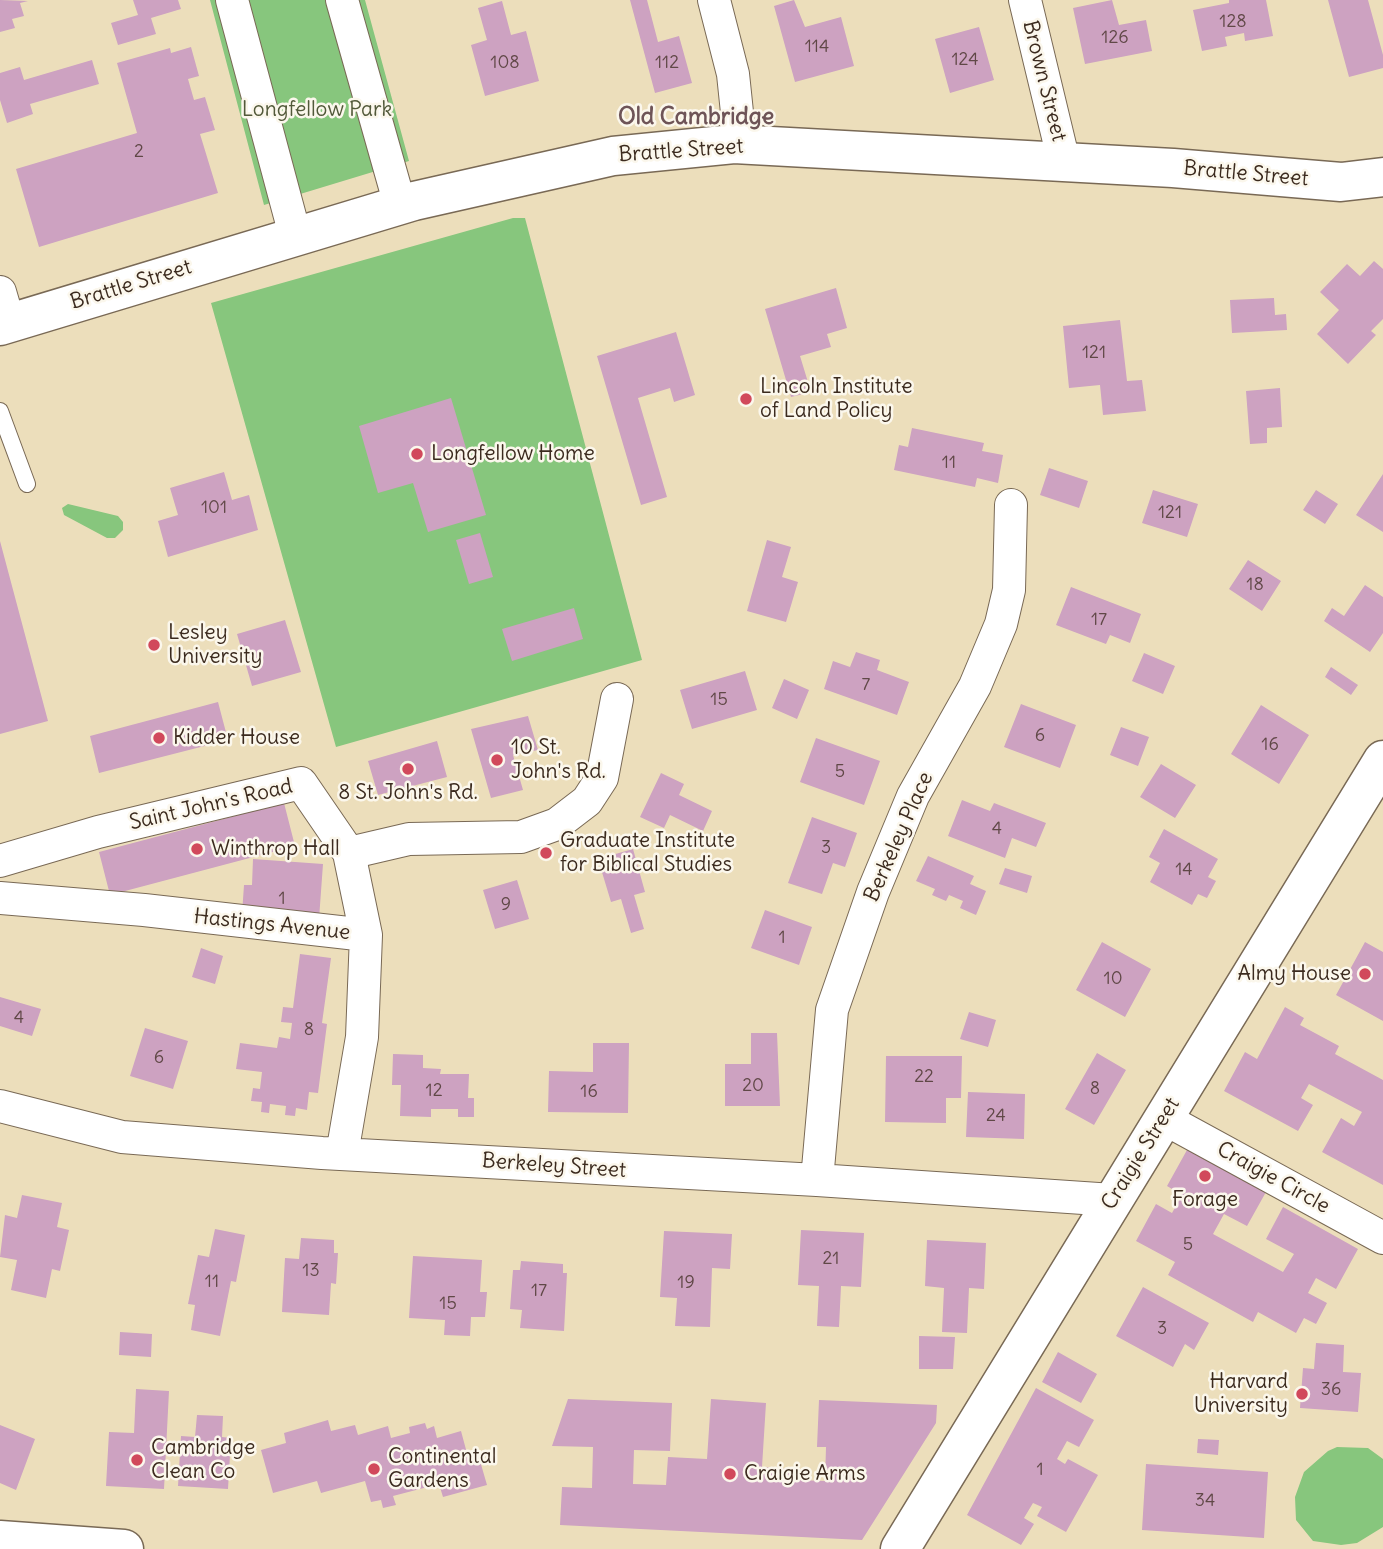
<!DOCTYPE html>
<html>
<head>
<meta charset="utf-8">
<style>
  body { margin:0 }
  canvas { display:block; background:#ecdebb }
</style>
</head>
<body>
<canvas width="1383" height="1549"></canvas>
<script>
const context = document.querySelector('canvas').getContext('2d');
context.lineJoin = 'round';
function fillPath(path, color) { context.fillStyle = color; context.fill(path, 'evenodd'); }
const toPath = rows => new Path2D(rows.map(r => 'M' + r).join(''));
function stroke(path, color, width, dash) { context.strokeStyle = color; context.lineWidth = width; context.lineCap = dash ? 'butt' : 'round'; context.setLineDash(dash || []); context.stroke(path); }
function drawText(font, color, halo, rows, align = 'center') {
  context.font = font + ' Delius,sans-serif'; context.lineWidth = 5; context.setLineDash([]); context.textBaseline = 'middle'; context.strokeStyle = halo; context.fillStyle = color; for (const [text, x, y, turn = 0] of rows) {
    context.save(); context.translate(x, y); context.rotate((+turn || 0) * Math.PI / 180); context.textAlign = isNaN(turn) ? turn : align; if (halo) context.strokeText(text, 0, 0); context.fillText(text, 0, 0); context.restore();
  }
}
fillPath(toPath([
  [210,0,365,0,409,161,264,205],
  [513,218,525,218,642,660,336,747,211,303],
  [68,504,118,516,123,522,123,530,115,538,107,538,64,515,62,508],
  [1337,1447,1368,1448,1383,1459,1383,1527,1357,1543,1341,1545,1313,1541,1296,1520,1295,1497,1304,1472,1328,1451]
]), '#87c67d');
fillPath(toPath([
  [0,0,28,1,20,3,24,16,12,19,15,28,0,32],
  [133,0,178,0,181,9,151,18,156,34,118,45,111,23,138,15],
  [630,0,647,0,658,42,679,36,692,83,655,93],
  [794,0,805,27,841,17,854,66,795,82,774,6],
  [1112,0,1119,25,1146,20,1152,51,1085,64,1073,8],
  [1229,0,1266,0,1273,36,1245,41,1244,33,1225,37,1227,46,1202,51,1193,10,1229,3],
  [1328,0,1368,0,1383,55,1383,68,1349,77],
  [502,1,511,35,526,31,539,81,485,96,471,45,487,40,478,8],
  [979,27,994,80,950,93,935,39],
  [191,47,199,76,188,79,194,100,205,97,215,130,200,134,218,193,39,247,16,169,137,133,117,63,170,48,171,53],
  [92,60,99,84,30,104,33,114,7,123,0,100,0,73,20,67,24,80],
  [1374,261,1383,269,1383,319,1371,331,1376,335,1348,364,1317,334,1339,310,1320,292,1347,264,1360,276],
  [836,288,847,328,827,334,831,347,800,356,811,392,791,397,765,309],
  [1274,298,1275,315,1286,314,1287,330,1232,333,1230,300],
  [1120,320,1127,381,1142,380,1146,411,1103,415,1100,385,1069,388,1063,326],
  [676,332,695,395,674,402,670,388,638,398,667,497,641,505,597,356],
  [1280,388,1282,427,1267,428,1267,443,1250,444,1246,391],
  [451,398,486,515,428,532,413,483,378,493,359,426],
  [912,428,984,443,982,451,1003,455,998,483,977,478,975,487,894,470,899,445,908,447],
  [1049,468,1088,481,1079,508,1040,495],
  [224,472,232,500,249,495,258,530,168,557,158,521,178,515,170,488],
  [1383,474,1383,532,1356,515],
  [1153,490,1198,504,1187,537,1142,523],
  [1316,490,1338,504,1325,524,1303,510],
  [480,533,493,577,469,584,456,540],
  [767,540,791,547,782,577,798,582,786,622,747,611],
  [0,541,48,721,0,734],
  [1248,560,1281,581,1262,611,1229,589],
  [1365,585,1383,597,1383,633,1370,652,1324,621,1332,608,1344,616],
  [1071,587,1141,614,1130,643,1110,635,1106,644,1056,625],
  [574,608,583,639,512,661,502,629],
  [285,620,301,672,252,686,237,634],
  [856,652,880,660,877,670,909,682,897,715,824,689,833,661,850,667],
  [1144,653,1175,666,1163,694,1132,681],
  [1331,667,1358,685,1351,695,1325,677],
  [745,671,757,710,692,729,680,690],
  [784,679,809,690,797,719,772,708],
  [218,702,228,740,99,773,90,736],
  [1021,704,1076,725,1060,768,1004,747],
  [1261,705,1309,735,1279,784,1231,754],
  [528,716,538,750,513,755,523,790,491,798,471,729],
  [1121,727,1149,737,1138,766,1110,755],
  [816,738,880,761,864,805,800,782],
  [437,741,447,777,378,795,368,761],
  [1161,764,1196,785,1175,818,1140,797],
  [661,773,684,784,679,795,712,811,703,831,670,815,664,828,640,817],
  [962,800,990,811,994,803,1046,823,1036,847,1012,838,1005,858,948,836],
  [284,803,295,846,110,895,99,852],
  [812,817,857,833,845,867,833,863,822,894,788,883],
  [1164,829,1218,859,1208,877,1216,881,1207,898,1198,894,1192,905,1150,882,1160,863,1149,857],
  [633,849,645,892,634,895,644,929,631,933,621,899,611,902,598,859],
  [928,856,974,876,970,884,986,891,976,915,960,908,963,901,949,895,946,901,932,895,935,889,916,881],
  [253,859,323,864,319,919,242,914,244,885,252,885],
  [1005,868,1032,876,1027,893,999,884],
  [517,880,529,919,495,929,483,890],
  [765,910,812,927,799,965,751,948],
  [1102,942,1151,969,1125,1017,1076,990],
  [1365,942,1383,952,1383,1021,1336,995],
  [201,948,223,956,215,984,192,977],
  [300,954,331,958,322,1023,327,1024,318,1093,309,1092,307,1110,296,1108,295,1116,285,1115,286,1106,270,1104,269,1113,261,1112,262,1102,251,1101,253,1088,260,1089,262,1072,236,1069,240,1043,277,1048,279,1037,290,1039,292,1023,281,1022,283,1007,293,1008],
  [0,997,41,1009,32,1036,0,1026],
  [1285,1007,1304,1018,1300,1025,1339,1046,1335,1054,1383,1080,1383,1185,1322,1152,1341,1118,1354,1126,1362,1112,1309,1084,1301,1098,1313,1105,1298,1131,1224,1091,1245,1052,1257,1059],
  [969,1012,996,1020,988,1047,960,1039],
  [145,1028,188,1041,173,1089,130,1076],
  [751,1033,777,1033,780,1106,725,1106,725,1064,751,1064],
  [593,1043,629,1043,628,1113,548,1112,549,1071,593,1072],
  [1097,1053,1126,1070,1094,1125,1065,1109],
  [393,1054,423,1055,423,1068,441,1069,440,1074,469,1074,468,1098,474,1098,474,1117,458,1117,458,1109,431,1109,431,1117,400,1116,401,1085,392,1085],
  [886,1056,962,1056,961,1098,946,1098,946,1123,885,1122],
  [968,1092,1025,1094,1024,1139,966,1137],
  [1187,1150,1266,1192,1247,1226,1224,1214,1213,1234,1283,1272,1294,1254,1266,1239,1283,1207,1358,1249,1336,1289,1316,1278,1308,1293,1327,1303,1316,1324,1304,1318,1296,1333,1258,1312,1253,1322,1168,1275,1175,1262,1136,1241,1156,1204,1172,1213,1182,1195,1167,1186],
  [22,1195,62,1203,57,1227,69,1230,60,1271,52,1269,46,1298,11,1290,17,1260,0,1257,5,1215,17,1218],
  [215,1229,245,1235,236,1282,231,1281,220,1336,191,1330,195,1305,188,1304,198,1255,209,1257],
  [801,1230,864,1233,861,1287,841,1286,839,1327,817,1326,819,1286,798,1285],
  [664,1231,732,1234,730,1269,712,1268,710,1327,675,1326,677,1298,660,1297],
  [301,1238,334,1240,334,1253,338,1253,336,1284,331,1283,329,1315,282,1312,285,1258,299,1259],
  [927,1240,986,1243,984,1289,969,1288,967,1333,942,1332,944,1288,925,1286],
  [413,1256,482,1260,480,1292,487,1292,485,1317,471,1317,470,1336,444,1335,445,1320,409,1318],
  [521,1261,563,1264,563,1273,567,1273,564,1331,520,1328,522,1310,510,1309,513,1270,520,1270],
  [1143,1287,1209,1323,1194,1350,1185,1344,1173,1367,1116,1336],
  [120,1332,152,1334,151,1357,119,1355],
  [919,1336,955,1337,953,1369,919,1369],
  [1316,1343,1344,1345,1343,1372,1361,1373,1358,1412,1300,1408,1303,1368,1314,1369],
  [1058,1352,1097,1374,1081,1403,1042,1382],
  [1036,1388,1094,1420,1079,1447,1067,1441,1057,1459,1065,1464,1068,1459,1098,1475,1066,1532,1037,1516,1042,1507,1033,1503,1024,1518,1034,1524,1021,1545,967,1515],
  [136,1389,169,1391,164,1489,106,1486,109,1432,134,1433],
  [568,1399,672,1403,670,1451,634,1450,633,1484,666,1485,668,1457,707,1459,711,1399,766,1403,762,1467,789,1469,797,1480,825,1481,826,1447,817,1447,819,1400,937,1405,936,1423,862,1540,560,1525,562,1487,592,1488,593,1447,552,1446],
  [197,1415,223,1416,222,1437,231,1438,228,1489,178,1486,181,1436,195,1437],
  [328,1420,331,1431,355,1425,358,1435,388,1426,391,1438,410,1433,409,1427,425,1423,427,1429,434,1426,437,1438,461,1431,468,1457,478,1454,487,1485,443,1497,439,1484,393,1496,396,1505,383,1508,381,1500,371,1502,365,1481,321,1493,317,1481,273,1493,261,1450,286,1443,284,1433],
  [0,1425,35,1439,16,1490,0,1483],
  [1198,1439,1219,1440,1218,1455,1197,1453],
  [1146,1464,1268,1472,1264,1538,1142,1530]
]), '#cda2c1');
const lane = toPath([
  [0,411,27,484]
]);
const street = toPath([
  [232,0,295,235],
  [342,0,400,205],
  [714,0,733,74,738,122,734,144],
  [1025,0,1064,162],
  [0,292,9,323],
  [349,853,409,839,521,837,557,824,587,801,602,778,617,699],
  [0,861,98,832,301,783,349,853,366,935],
  [0,898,144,910,366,935,362,1037,342,1154],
  [0,1106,122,1137,322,1153,817,1180,1113,1200],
  [1163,1118,1383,1238],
  [817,1180,832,1010,873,892,913,796,975,686,1001,624,1009,590,1011,505]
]);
const secondary = toPath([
  [0,326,414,201,613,156,734,144,1173,168,1341,182,1383,177],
  [900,1549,1383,760]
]);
const primary = toPath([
  [0,1540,124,1549]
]);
stroke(lane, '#796955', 18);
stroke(street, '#796955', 34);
stroke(secondary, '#796955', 41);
stroke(primary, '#796955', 41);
stroke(lane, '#fff', 16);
stroke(street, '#fff', 32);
stroke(secondary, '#fff', 38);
stroke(primary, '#fff', 38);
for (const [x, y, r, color] of [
  [746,399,7,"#d1495b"],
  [417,454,7,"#d1495b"],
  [154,645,7,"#d1495b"],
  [159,738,7,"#d1495b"],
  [497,760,7,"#d1495b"],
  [408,769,7,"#d1495b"],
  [197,849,7,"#d1495b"],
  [546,853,7,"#d1495b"],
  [1365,974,7,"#d1495b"],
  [1205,1176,7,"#d1495b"],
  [1302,1394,7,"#d1495b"],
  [137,1460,7,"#d1495b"],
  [374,1469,7,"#d1495b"],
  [730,1474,7,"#d1495b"]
]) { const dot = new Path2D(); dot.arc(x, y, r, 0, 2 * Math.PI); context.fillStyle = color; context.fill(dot); stroke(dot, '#fbf7ec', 2.5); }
drawText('18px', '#604847', null, [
  ["128",1233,22],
  ["126",1115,38],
  ["114",817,47],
  ["124",965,60],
  ["108",505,63],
  ["112",667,63],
  ["2",139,152],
  ["121",1094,353],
  ["11",949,463],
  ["101",214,508],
  ["121",1170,513],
  ["18",1255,585],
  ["17",1099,620],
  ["7",866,685],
  ["15",719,700],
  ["6",1040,736],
  ["16",1270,745],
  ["5",840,772],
  ["4",997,829],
  ["3",826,848],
  ["14",1184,870],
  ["1",282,899],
  ["9",506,905],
  ["1",782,938],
  ["10",1113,979],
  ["4",19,1018],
  ["8",309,1030],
  ["6",159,1058],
  ["22",924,1077],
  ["20",753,1086],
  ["8",1095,1089],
  ["12",434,1091],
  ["16",589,1092],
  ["24",996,1116],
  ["5",1188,1245],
  ["21",831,1259],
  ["13",311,1271],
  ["11",212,1282],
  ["19",686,1283],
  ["17",539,1291],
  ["15",448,1304],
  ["3",1162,1329],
  ["36",1331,1390],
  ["1",1040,1470],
  ["34",1205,1501]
]);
drawText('21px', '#3b2a1e', '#fbf7ec', [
  ["Brown Street",1044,81,76],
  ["Brattle Street",681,151,-4],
  ["Brattle Street",1246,174,5],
  ["Brattle Street",131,285,-17],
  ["Saint John's Road",211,805,-13],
  ["Berkeley Place",899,837,-66],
  ["Hastings Avenue",272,925,6],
  ["Craigie Street",1141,1154,-58],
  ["Berkeley Street",554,1166,4],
  ["Craigie Circle",1273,1178,29]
]);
drawText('21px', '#52593a', '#fbf7ec', [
  ["Longfellow Park",317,110]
]);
drawText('21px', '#3b2a1e', '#fbf7ec', [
  ["Lincoln Institute",760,387],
  ["of Land Policy",760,411],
  ["Longfellow Home",431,454],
  ["Lesley",168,633],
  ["University",168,657],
  ["Kidder House",173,738],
  ["10 St.",511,748],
  ["John's Rd.",511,772],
  ["8 St. John's Rd.",408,793,"center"],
  ["Graduate Institute",560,841],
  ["for Biblical Studies",560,865],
  ["Winthrop Hall",211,849],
  ["Almy House",1351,974,"right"],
  ["Forage",1205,1200,"center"],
  ["Harvard",1288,1382,"right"],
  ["University",1288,1406,"right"],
  ["Cambridge",151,1448],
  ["Clean Co",151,1472],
  ["Continental",388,1457],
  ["Gardens",388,1481],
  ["Craigie Arms",744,1474]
], 'left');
drawText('bold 23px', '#6e5457', '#fbf7ec', [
  ["Old Cambridge",696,117]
]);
</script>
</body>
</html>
